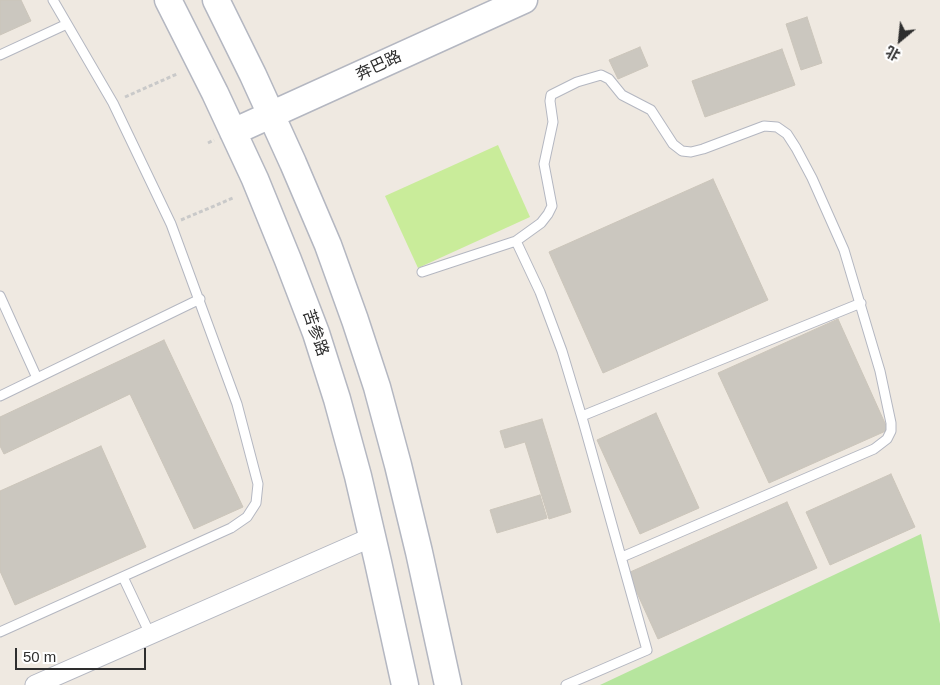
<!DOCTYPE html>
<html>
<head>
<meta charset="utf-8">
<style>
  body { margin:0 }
  #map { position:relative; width:940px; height:685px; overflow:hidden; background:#efe9e1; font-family:Arial,"Noto Sans SC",sans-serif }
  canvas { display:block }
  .north { position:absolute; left:875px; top:15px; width:50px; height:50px; -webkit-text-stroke:4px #fff; paint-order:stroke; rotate:208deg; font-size:14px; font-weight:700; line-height:20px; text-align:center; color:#2e2e2e }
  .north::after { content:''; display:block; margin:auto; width:18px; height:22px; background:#2e2e2e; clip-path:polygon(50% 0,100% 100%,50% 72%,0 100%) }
  .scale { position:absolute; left:15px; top:648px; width:131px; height:22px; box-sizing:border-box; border:2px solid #2e2e2e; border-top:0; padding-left:6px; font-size:15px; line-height:18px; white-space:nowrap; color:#2e2e2e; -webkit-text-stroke:4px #fff; paint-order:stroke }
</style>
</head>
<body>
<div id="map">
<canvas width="940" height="685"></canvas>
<div class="north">北</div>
<div class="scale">50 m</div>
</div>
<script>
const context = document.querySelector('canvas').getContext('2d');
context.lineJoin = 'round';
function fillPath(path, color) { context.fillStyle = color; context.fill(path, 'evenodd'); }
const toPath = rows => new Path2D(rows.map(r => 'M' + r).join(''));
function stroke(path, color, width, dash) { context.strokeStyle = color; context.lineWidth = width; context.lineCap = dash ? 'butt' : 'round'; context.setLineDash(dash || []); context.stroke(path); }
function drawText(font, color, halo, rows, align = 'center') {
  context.font = font + ' Arial,"Noto Sans SC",sans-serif'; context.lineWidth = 4; context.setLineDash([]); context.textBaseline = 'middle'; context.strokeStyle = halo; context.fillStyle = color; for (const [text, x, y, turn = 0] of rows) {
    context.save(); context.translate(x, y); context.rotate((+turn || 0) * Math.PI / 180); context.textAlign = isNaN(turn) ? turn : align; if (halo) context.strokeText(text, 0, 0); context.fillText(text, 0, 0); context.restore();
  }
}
fillPath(toPath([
  [921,534,940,624,940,685,600,685]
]), '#b6e59e');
fillPath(toPath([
  [498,145,530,217,418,268,385,196]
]), '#c9ec9a');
const building = toPath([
  [0,0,21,0,31,21,0,35,0,0],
  [807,17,822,63,801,70,786,24,807,17],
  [640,47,648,66,618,79,609,60,640,47],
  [782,49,795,85,705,117,692,81,782,49],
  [713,179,768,300,603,373,549,252,713,179],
  [838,319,888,430,769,483,718,373,838,319],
  [164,340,243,507,194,529,130,394,4,454,0,446,0,417,164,340],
  [656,413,699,508,640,534,597,440,656,413],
  [542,419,571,512,549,519,525,442,505,448,500,431,542,419],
  [101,446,146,547,15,605,0,571,0,491,101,446],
  [891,474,915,527,830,565,806,512,891,474],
  [540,495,547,518,497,533,490,510,540,495],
  [787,502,817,568,658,639,628,573,787,502]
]);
fillPath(building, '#cbc7bf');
stroke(building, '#cbc5ba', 1);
const lane = toPath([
  [0,55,67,24],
  [422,272,516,241],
  [0,296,37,378],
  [0,396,200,299],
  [582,416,861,303],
  [123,577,150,634],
  [0,632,231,528,247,517,256,503,258,484,237,404,171,224,113,103,53,0],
  [566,685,647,650,583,421,562,351,540,292,516,241,541,223,548,214,552,206,544,164,553,122,550,101,551,95,577,82,601,75,609,79,622,95,651,110,673,144,682,151,691,152,703,149,764,126,777,127,787,134,796,148,812,178,844,250,880,371,891,423,891,431,887,439,874,449,622,557]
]);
const street = toPath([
  [35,685,372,537]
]);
const secondary = toPath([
  [168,0,215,93,255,179,288,260,316,333,337,399,358,476,378,562,405,685],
  [216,0,253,75,293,163,328,245,355,320,377,387,398,465,419,552,448,685],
  [233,132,524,0]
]);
stroke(lane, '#b4b7c1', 11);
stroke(street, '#b4b7c1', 21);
stroke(secondary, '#b4b7c1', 29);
stroke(toPath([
  [125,97,177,74],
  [208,143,214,140],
  [181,220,233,198]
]), '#c9c9c9', 3, [4, 2.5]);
stroke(lane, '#fff', 9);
stroke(street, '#fff', 19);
stroke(secondary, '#fff', 26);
drawText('16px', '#2e2e2e', '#fff', [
  ["奔巴路",379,66,-25],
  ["苦参路",315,333,71]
]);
</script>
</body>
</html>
